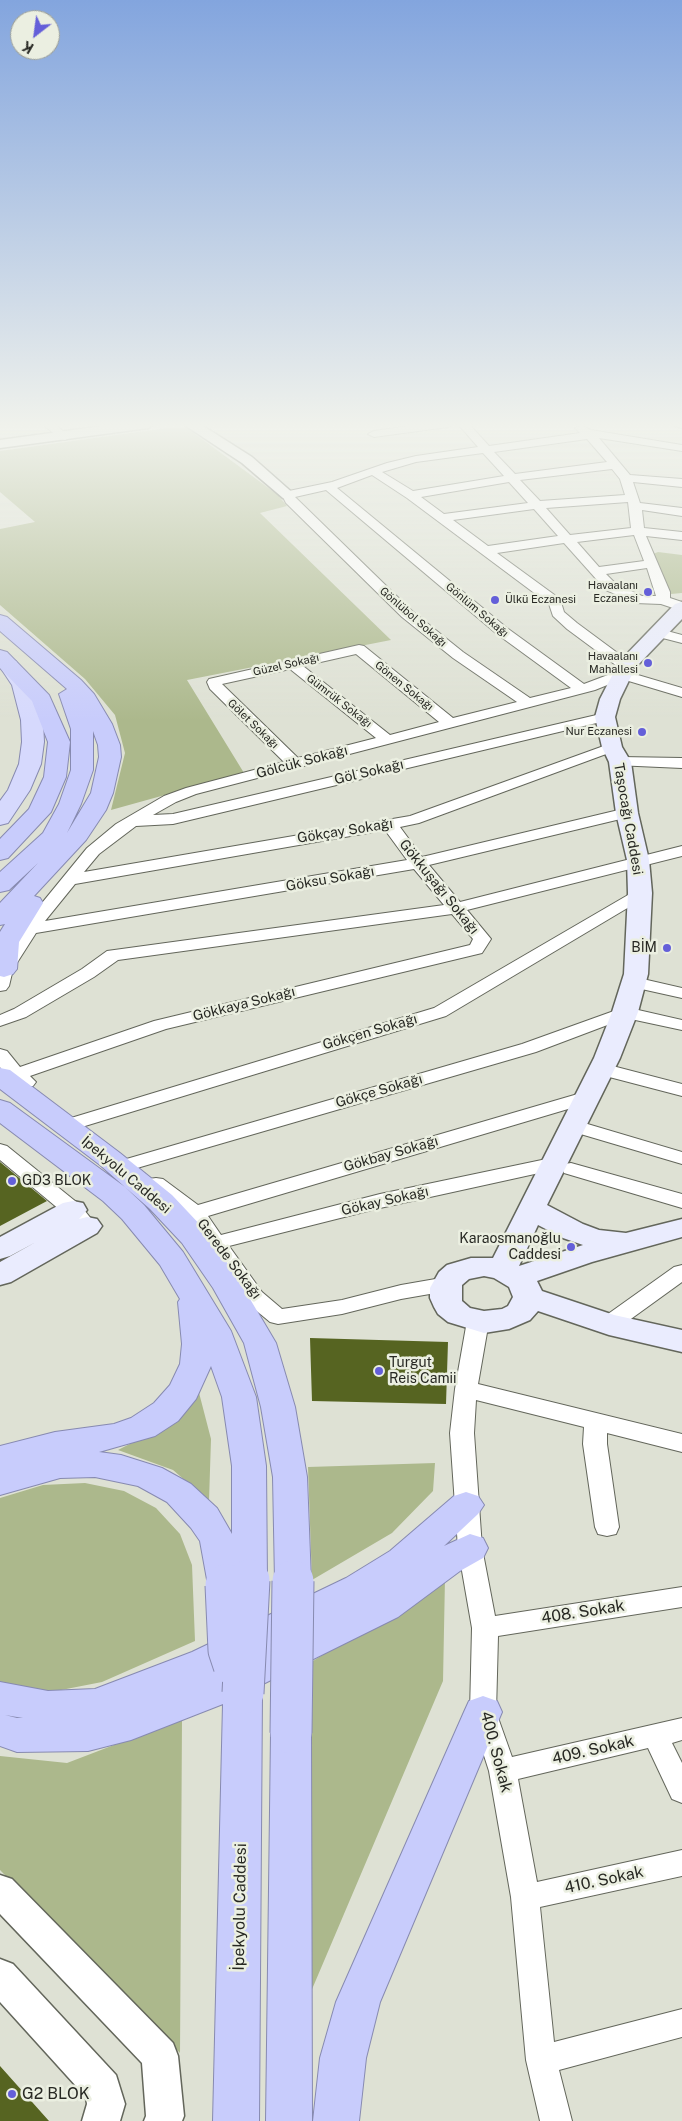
<!DOCTYPE html>
<html>
<head>
<meta charset="utf-8">
<style>
  body { margin:0 }
  #map { position:relative; width:682px; height:2121px; overflow:hidden; background:#dee1d4; font-family:"Public Sans",sans-serif }
  canvas { display:block }
  .north { position:absolute; left:10px; top:10px; width:50px; height:50px; box-sizing:border-box; background:#ebefe1; border:1px solid #9d9f95; border-radius:50%; rotate:210deg; font-size:14px; font-weight:700; line-height:20px; text-align:center; color:#272823 }
  .north::after { content:''; display:block; margin:auto; width:18px; height:22px; background:#645fd9; clip-path:polygon(50% 0,100% 100%,50% 72%,0 100%) }
</style>
</head>
<body>
<div id="map">
<canvas width="682" height="2121"></canvas>
<div class="north">K</div>
</div>
<script>
const context = document.querySelector('canvas').getContext('2d');
context.lineJoin = 'round';
function fillPath(path, color) { context.fillStyle = color; context.fill(path, 'evenodd'); }
const toPath = rows => new Path2D(rows.map(r => 'M' + r).join(''));
function stroke(path, color, width, dash) { context.strokeStyle = color; context.lineWidth = width; context.lineCap = dash ? 'butt' : 'round'; context.setLineDash(dash || []); context.stroke(path); }
function drawText(font, color, halo, rows, align = 'center') {
  context.font = font + ' "Public Sans",sans-serif'; context.lineWidth = 5; context.setLineDash([]); context.textBaseline = 'middle'; context.strokeStyle = halo; context.fillStyle = color; for (const [text, x, y, turn = 0] of rows) {
    context.save(); context.translate(x, y); context.rotate((+turn || 0) * Math.PI / 180); context.textAlign = isNaN(turn) ? turn : align; if (halo) context.strokeText(text, 0, 0); context.fillText(text, 0, 0); context.restore();
  }
}
fillPath(toPath([
  [167,428,187,428,278,495,287,506,260,513,391,640,187,680,244,773,111,810,125,753,115,715,85,679,0,605,0,529,35,522,0,492,0,451],
  [658,552,682,555,682,593,671,594,667,590,653,554],
  [197,1385,211,1439,209,1501,173,1470,118,1450,165,1426],
  [435,1463,433,1491,392,1533,312,1580,308,1467],
  [85,1483,124,1491,156,1508,180,1534,192,1565,195,1641,102,1682,56,1691,9,1688,0,1684,0,1498,43,1485],
  [445,1578,443,1681,307,2001,313,1661],
  [182,1719,180,2053,0,1870,0,1756,67,1763]
]), '#acb88c');
fillPath(toPath([
  [0,1162,47,1201,0,1226],
  [310,1338,448,1342,446,1404,312,1401],
  [0,2066,49,2121,0,2121]
]), '#566421');
const minor = toPath([
  [42,424,54,424,71,437,65,440,61,439,42,424],
  [422,424,453,424,448,427,374,437,368,434,374,431,422,424],
  [458,424,469,424,489,446,580,433,575,428,581,425,591,430,682,445,682,451,599,438,630,475,682,479,682,487,633,482,640,503,682,508,682,516,642,510,644,528,682,532,682,540,646,536,670,592,670,598,682,602,682,611,661,604,635,603,606,590,564,543,497,553,560,599,564,612,577,623,631,663,633,666,631,669,626,670,621,669,567,629,553,616,549,604,407,498,372,475,337,488,507,628,584,684,621,670,682,688,682,697,622,679,595,690,196,794,176,802,153,815,173,814,605,713,612,717,605,721,173,824,136,826,99,854,84,872,410,816,612,743,619,747,617,750,419,823,400,827,422,857,627,808,635,813,633,816,429,865,460,902,682,846,682,856,467,910,491,939,482,953,166,1029,30,1076,36,1082,33,1086,19,1086,9,1079,0,1067,0,1049,7,1051,20,1067,154,1021,470,945,473,939,452,914,118,960,94,977,26,1017,0,1026,0,1015,14,1009,82,969,107,951,444,905,414,869,36,933,13,969,9,986,6,990,0,991,0,962,24,925,87,848,116,824,164,796,186,788,284,762,210,689,207,682,209,679,359,645,364,646,453,718,517,702,453,658,402,617,286,503,282,495,284,492,332,482,387,463,416,456,478,447,458,424],
  [587,439,607,462,515,474,494,452,587,439],
  [483,453,504,476,413,491,382,472,416,462,483,453],
  [612,469,620,479,625,495,540,501,520,480,612,469],
  [509,482,528,503,444,514,421,497,509,482],
  [326,490,497,634,571,688,530,698,463,652,412,611,295,497,326,490],
  [628,502,631,528,570,535,546,508,628,502],
  [534,509,558,536,488,546,453,520,534,509],
  [634,535,644,561,599,567,577,542,634,535],
  [647,568,656,596,642,596,616,584,606,574,647,568],
  [356,654,439,722,390,735,303,666,356,654],
  [290,669,376,738,298,758,222,684,290,669],
  [385,830,407,860,45,921,75,884,385,830],
  [674,424,682,424,682,428,675,426,674,424],
  [656,628,682,635,682,643,651,635,649,632,656,628],
  [620,757,682,758,682,768,615,765,612,762,620,757],
  [640,888,646,889,648,893,646,897,446,1016,85,1126,71,1126,68,1122,71,1118,434,1008,640,888],
  [634,977,682,988,682,998,628,986,625,982,628,978,634,977],
  [625,1007,682,1020,682,1030,626,1018,536,1052,137,1168,130,1170,123,1168,120,1164,123,1160,522,1044,625,1007],
  [601,1063,682,1084,682,1096,594,1073,592,1069,594,1065,601,1063],
  [588,1091,595,1093,598,1097,595,1101,208,1216,221,1235,380,1194,556,1157,563,1159,565,1164,571,1163,682,1194,682,1208,564,1173,562,1168,380,1208,229,1246,262,1292,282,1309,342,1300,401,1285,447,1277,455,1279,458,1284,455,1289,447,1291,401,1299,342,1314,278,1324,270,1322,246,1302,188,1218,146,1184,149,1179,156,1178,163,1179,198,1205,588,1091],
  [574,1120,682,1152,682,1164,567,1130,564,1126,567,1122,574,1120],
  [0,1144,7,1146,80,1205,97,1226,94,1231,87,1233,80,1231,66,1215,0,1160,0,1144],
  [682,1265,682,1282,617,1329,609,1332,601,1329,598,1324,601,1319,674,1267,682,1265],
  [478,1313,486,1316,489,1321,478,1384,682,1434,682,1452,607,1433,607,1444,619,1527,616,1534,607,1536,598,1534,595,1527,583,1444,584,1427,476,1400,474,1433,482,1548,495,1616,682,1587,682,1607,498,1636,496,1712,512,1757,682,1718,682,1740,672,1743,682,1763,682,1803,672,1799,648,1748,518,1779,537,1882,682,1850,682,1876,540,1907,554,2042,682,2009,682,2037,559,2070,572,2121,540,2121,526,2060,511,1897,489,1771,470,1712,472,1628,458,1548,450,1433,455,1389,467,1321,470,1316,478,1313]
]);
const tertiary = toPath([
  [117,424,155,424,148,428,0,448,0,440,117,424],
  [183,424,200,424,252,457,295,495,288,499,283,498,242,463,183,424],
  [0,1875,12,1879,173,2043,178,2056,184,2116,182,2121,144,2121,146,2116,142,2063,0,1914,0,1875],
  [0,1959,13,1964,116,2075,125,2104,120,2121,82,2121,87,2104,86,2097,0,2002,0,1959]
]);
const secondary = toPath([
  [682,602,682,619,635,668,620,699,615,717,622,747,631,762,638,813,649,860,652,893,648,974,638,1012,620,1058,547,1205,583,1224,599,1230,626,1233,682,1219,682,1237,592,1262,537,1281,542,1291,614,1315,682,1330,682,1352,609,1335,538,1311,530,1320,509,1329,484,1333,448,1322,438,1314,434,1307,430,1298,430,1288,439,1272,447,1265,471,1258,493,1258,594,1058,612,1012,624,974,628,893,627,860,616,813,609,762,602,747,595,717,600,699,619,662,675,604,682,602],
  [538,1225,563,1238,583,1245,519,1266,538,1225],
  [484,1276,494,1278,509,1287,513,1297,508,1306,502,1309,484,1311,470,1308,462,1301,462,1285,469,1279,484,1276],
  [73,1201,83,1203,87,1210,79,1219,87,1217,97,1219,102,1226,97,1233,11,1282,0,1285,0,1262,36,1242,10,1256,0,1259,0,1237,63,1203,73,1201]
]);
const primary = toPath([
  [9,659,16,661,32,685,43,720,44,742,41,764,30,790,8,823,0,825,0,801,8,790,19,764,22,742,21,720,12,685,0,667,2,661,9,659]
]);
const trunk = toPath([
  [0,615,7,617,81,680,94,694,112,724,120,745,121,757,113,793,106,810,86,840,34,896,40,898,43,903,19,942,17,969,13,974,4,977,0,976,0,932,5,924,0,925,0,903,38,863,9,890,0,892,0,872,43,833,59,804,71,770,71,729,59,694,67,689,0,631,0,615],
  [93,731,98,745,99,757,91,793,67,833,81,804,93,770,93,731],
  [0,650,7,652,49,695,70,742,66,777,51,812,8,858,0,860,0,839,29,809,44,777,48,742,32,701,0,668,0,650],
  [0,1068,10,1070,120,1153,172,1195,204,1229,237,1277,276,1343,295,1407,307,1477,311,1581,306,1591,293,1595,280,1591,275,1581,273,1477,261,1407,244,1343,213,1288,182,1243,150,1209,100,1165,0,1089,0,1068],
  [0,1100,10,1103,125,1187,144,1205,183,1252,231,1331,256,1397,266,1466,267,1580,262,1590,249,1594,241,1592,239,1595,226,1599,213,1595,208,1585,200,1541,191,1528,167,1502,138,1486,95,1477,60,1478,0,1495,0,1446,55,1432,114,1424,131,1418,154,1403,170,1385,180,1364,182,1344,178,1302,180,1299,160,1265,122,1219,103,1201,0,1123,0,1100],
  [211,1366,222,1397,232,1466,232,1534,217,1508,191,1484,162,1468,121,1455,99,1452,155,1436,178,1421,196,1399,211,1366],
  [466,1492,478,1496,484,1505,478,1514,444,1546,470,1534,483,1538,488,1548,483,1558,460,1571,398,1617,259,1686,262,1693,259,2121,213,2121,223,1704,131,1740,88,1751,17,1752,0,1746,0,1682,48,1691,95,1689,192,1652,346,1578,390,1551,454,1496,466,1492],
  [5,1715,23,1718,17,1718,5,1715],
  [483,1696,497,1701,502,1712,380,2002,366,2058,359,2121,313,2121,320,2058,336,2002,464,1712,469,1701,483,1696],
  [291,1716,305,1721,311,1733,312,2121,266,2121,271,1733,277,1721,291,1716]
]);
stroke(minor, '#63665b', 2);
stroke(tertiary, '#63665b', 3);
stroke(secondary, '#63665b', 3);
stroke(primary, '#878ab0', 2);
stroke(trunk, '#878ab0', 2);
fillPath(minor, '#fff');
fillPath(tertiary, '#fff');
fillPath(secondary, '#eaecfe');
fillPath(primary, '#d6d9fd');
fillPath(trunk, '#c8ccfc');
const trunkBridge = toPath([
  [226,1585,229,1650,234,1665],
  [243,1693,249,1580],
  [291,1733,293,1581]
]);
stroke(trunkBridge, '#878ab0', 43, []);
stroke(trunkBridge, '#c8ccfc', 41);
const sky = context.createLinearGradient(0, 0, 0, 721);
sky.addColorStop(0, '#83a5de');
sky.addColorStop(0.59, '#f0f2ec');
sky.addColorStop(1, '#f0f2ec00');
context.fillStyle = sky;
context.fillRect(0, 0, 682, 721);
for (const [x, y, r, color] of [
  [648,592,5,"#645fd9"],
  [495,600,5,"#645fd9"],
  [648,663,5,"#645fd9"],
  [642,732,5,"#645fd9"],
  [667,948,5,"#645fd9"],
  [12,1181,5,"#645fd9"],
  [571,1247,5,"#645fd9"],
  [379,1371,5,"#645fd9"],
  [12,2094,5,"#645fd9"]
]) { const dot = new Path2D(); dot.arc(x, y, r, 0, 2 * Math.PI); context.fillStyle = color; context.fill(dot); stroke(dot, '#ebefe1', 2); }
drawText('11px', '#272823', '#ebefe1', [
  ["Havaalanı",638,586],
  ["Eczanesi",638,599],
  ["Ülkü Eczanesi",505,600,"left"],
  ["Havaalanı",638,657],
  ["Mahallesi",638,670],
  ["Nur Eczanesi",632,732]
], 'right');
drawText('11px', '#272823', '#ebefe1', [
  ["Gönlüm Sokağı",477,610,40],
  ["Gönlübol Sokağı",413,617,41],
  ["Güzel Sokağı",286,665,-13],
  ["Gönen Sokağı",404,686,39],
  ["Gümrük Sokağı",339,701,38],
  ["Gölet Sokağı",253,724,44]
]);
drawText('14px', '#272823', '#ebefe1', [
  ["Gölcük Sokağı",302,762,-15],
  ["Göl Sokağı",369,772,-13],
  ["Taşocağı Caddesi",628,819,80],
  ["Gökçay Sokağı",345,831,-9],
  ["Göksu Sokağı",330,879,-10],
  ["Gökkuşağı Sokağı",439,887,51],
  ["Gökkaya Sokağı",244,1004,-14],
  ["Gökçen Sokağı",370,1032,-16],
  ["Gökçe Sokağı",379,1091,-16],
  ["Gökbay Sokağı",391,1154,-16],
  ["İpekyolu Caddesi",126,1175,40],
  ["Gökay Sokağı",385,1201,-13],
  ["Gerede Sokağı",229,1259,53]
]);
drawText('14px', '#272823', '#ebefe1', [
  ["BİM",657,948],
  ["GD3 BLOK",22,1181,"left"],
  ["Karaosmanoğlu",561,1239],
  ["Caddesi",561,1255],
  ["Turgut",389,1363,"left"],
  ["Reis Camii",389,1379,"left"]
], 'right');
drawText('16px', '#272823', '#ebefe1', [
  ["408. Sokak",583,1612,-9],
  ["409. Sokak",593,1750,-13],
  ["400. Sokak",496,1752,75],
  ["410. Sokak",604,1880,-12],
  ["İpekyolu Caddesi",240,1907,-89]
]);
drawText('16px', '#272823', '#ebefe1', [
  ["G2 BLOK",22,2094]
], 'left');
</script>
</body>
</html>
